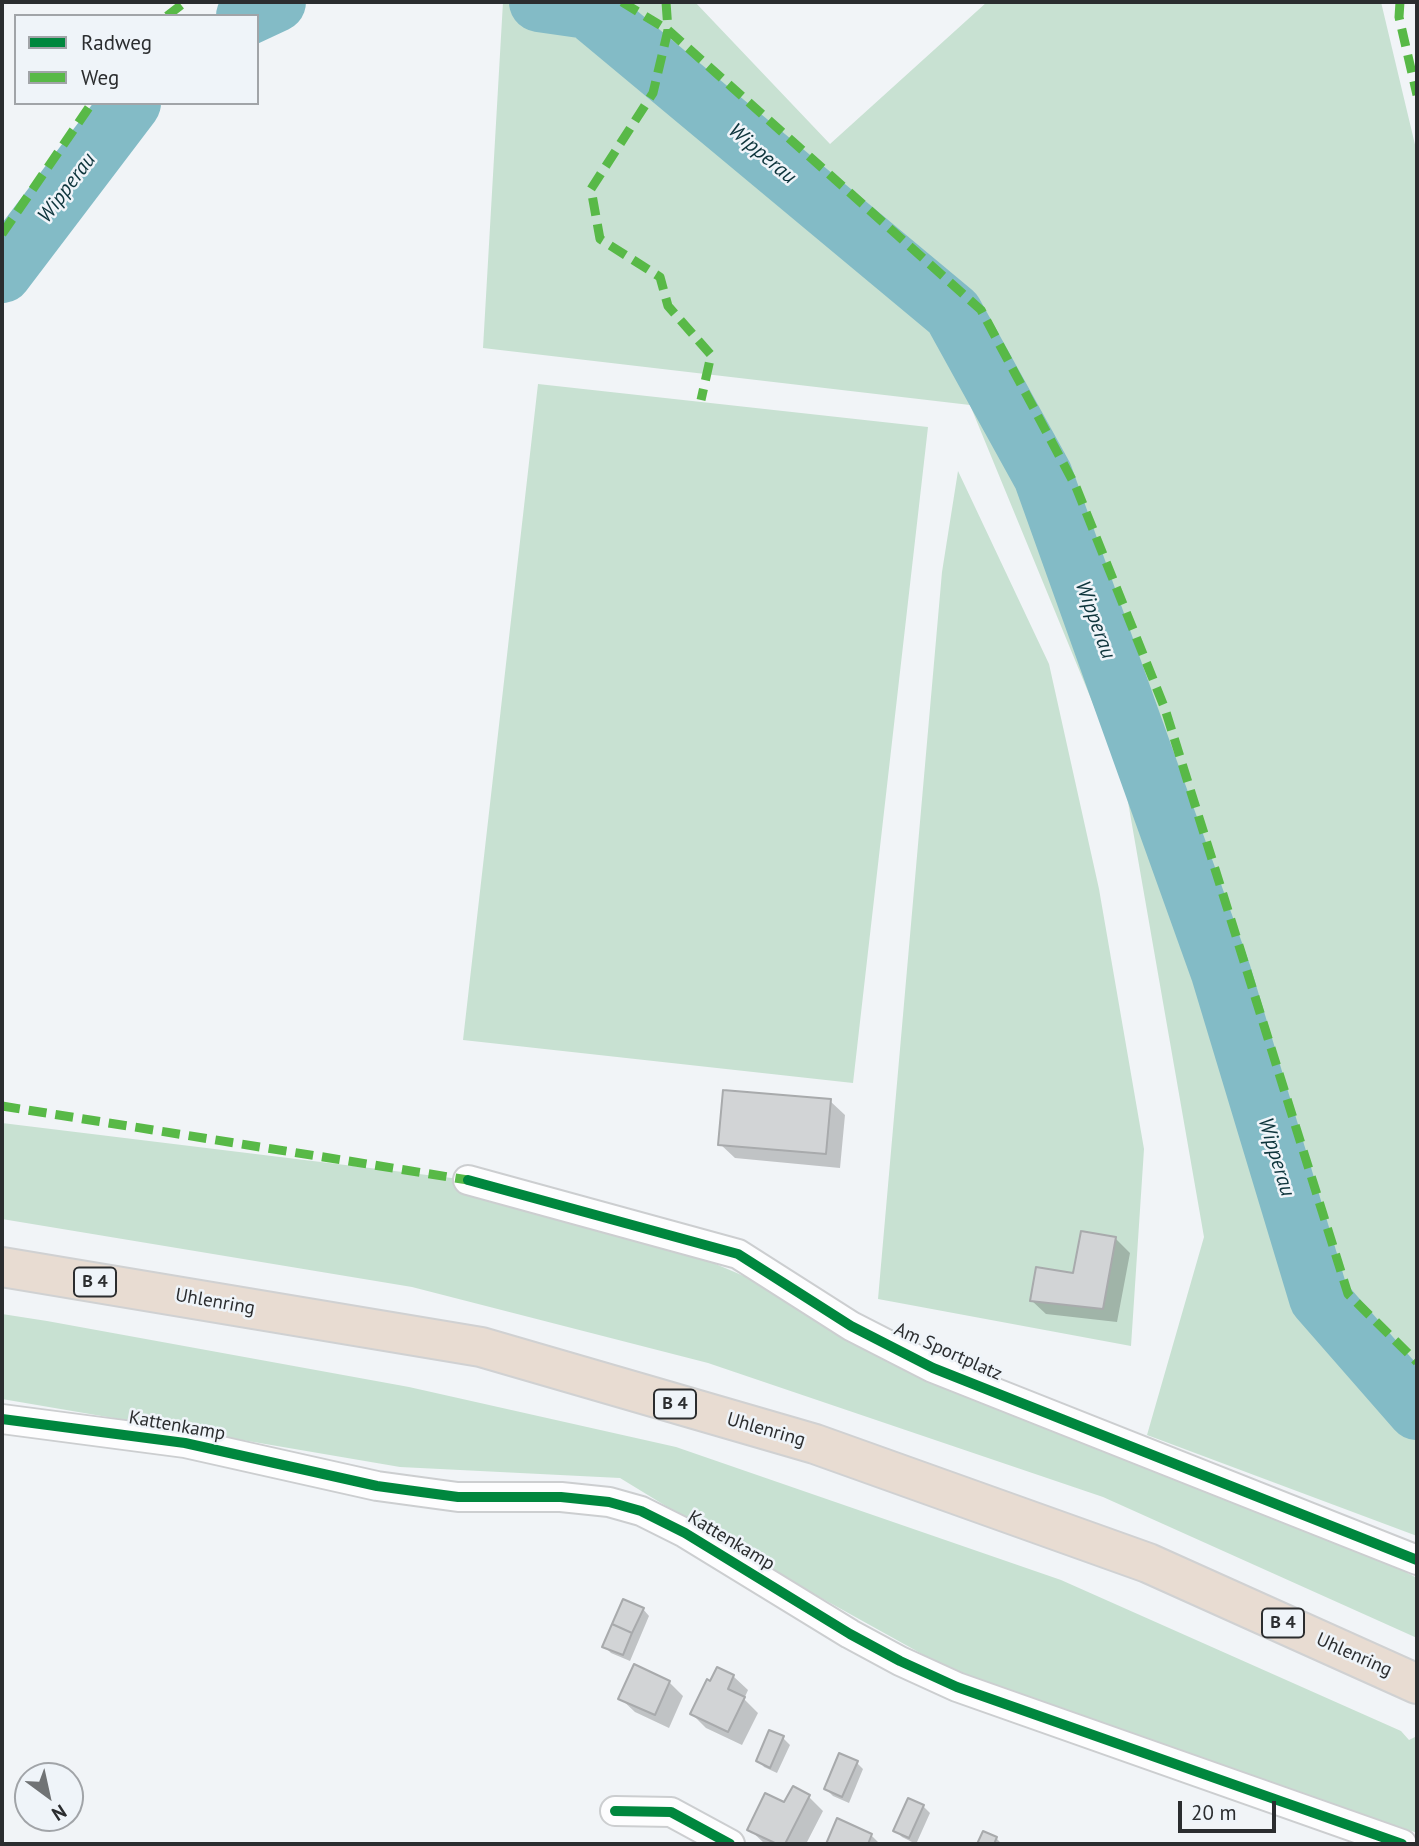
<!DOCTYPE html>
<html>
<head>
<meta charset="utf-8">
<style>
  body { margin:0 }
  #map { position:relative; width:1419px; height:1846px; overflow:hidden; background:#f1f4f7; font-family:"PT Sans",sans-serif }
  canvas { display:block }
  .frame { position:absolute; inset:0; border:4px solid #2b2d2f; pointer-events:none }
  .legend { position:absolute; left:14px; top:14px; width:245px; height:91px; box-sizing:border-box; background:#eff4f9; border:2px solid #a1a4a8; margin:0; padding:9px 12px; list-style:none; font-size:21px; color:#2b2d2f }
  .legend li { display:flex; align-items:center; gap:14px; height:35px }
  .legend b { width:35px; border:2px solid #a1a4a8 }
  .north { position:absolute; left:14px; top:1762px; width:70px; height:70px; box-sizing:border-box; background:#eff4f9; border:2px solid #a1a4a8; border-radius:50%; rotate:147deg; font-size:19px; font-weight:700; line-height:28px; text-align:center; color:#2b2d2f }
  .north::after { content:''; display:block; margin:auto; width:24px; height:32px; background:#707375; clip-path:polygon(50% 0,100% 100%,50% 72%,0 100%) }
  .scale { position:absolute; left:1178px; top:1801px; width:98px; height:32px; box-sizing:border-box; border:4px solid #2b2d2f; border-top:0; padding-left:9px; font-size:21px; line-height:24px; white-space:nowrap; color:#2b2d2f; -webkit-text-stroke:5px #eff4f9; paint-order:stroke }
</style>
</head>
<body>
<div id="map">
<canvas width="1419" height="1846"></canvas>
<div class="frame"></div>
<ul class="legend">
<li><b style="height:9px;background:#00873e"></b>Radweg</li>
<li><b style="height:9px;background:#58b947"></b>Weg</li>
</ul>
<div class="north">N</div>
<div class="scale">20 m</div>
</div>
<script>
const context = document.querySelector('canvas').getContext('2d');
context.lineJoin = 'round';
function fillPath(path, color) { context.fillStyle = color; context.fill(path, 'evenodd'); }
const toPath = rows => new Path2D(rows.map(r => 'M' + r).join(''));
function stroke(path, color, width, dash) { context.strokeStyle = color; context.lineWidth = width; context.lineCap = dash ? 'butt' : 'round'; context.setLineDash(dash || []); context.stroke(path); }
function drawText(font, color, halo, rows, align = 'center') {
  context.font = font + ' "PT Sans",sans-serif'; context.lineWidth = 5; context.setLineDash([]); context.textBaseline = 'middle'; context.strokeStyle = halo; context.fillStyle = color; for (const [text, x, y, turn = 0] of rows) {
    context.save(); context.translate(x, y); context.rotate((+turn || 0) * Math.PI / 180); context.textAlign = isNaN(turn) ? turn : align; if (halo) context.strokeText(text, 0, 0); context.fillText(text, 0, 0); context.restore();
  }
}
fillPath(toPath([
  [503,2,695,2,830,144,987,2,1381,2,1417,153,1417,1536,1147,1435,1204,1237,1124,779,970,405,483,348],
  [538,384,928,427,853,1083,463,1040],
  [958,471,1049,664,1099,889,1144,1149,1131,1346,878,1299,942,572],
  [2,1123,468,1180,704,1259,828,1312,1383,1560,1417,1578,1417,1638,1103,1497,708,1363,412,1287,2,1219],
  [2,1314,47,1321,409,1387,676,1447,1061,1580,1401,1731,1409,1740,1417,1736,1417,1833,949,1669,769,1569,620,1478,400,1467,2,1399]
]), '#c8e1d2');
fillPath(toPath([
  [830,1101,845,1115,840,1168,735,1158,720,1144],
  [1116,1239,1130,1253,1117,1322,1046,1314,1031,1300,1074,1275],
  [643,1609,649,1616,630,1661,611,1653,604,1646],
  [733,1676,748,1690,744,1699,758,1713,742,1745,706,1728,692,1714,711,1683],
  [669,1682,683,1696,669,1728,635,1712,620,1698],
  [783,1738,790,1745,777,1773,764,1767,758,1760],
  [857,1763,863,1769,849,1803,833,1796,826,1789],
  [793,1789,809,1797,823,1811,806,1844,764,1843,749,1829,785,1805],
  [923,1806,930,1813,917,1842,922,1844,911,1844,912,1842,902,1837,895,1830],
  [838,1820,871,1835,880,1844,828,1844],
  [984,1833,996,1838,1002,1844,979,1844]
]), '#0003');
stroke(toPath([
  [539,2,588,9,953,313,1043,476,1221,973,1319,1298,1417,1410],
  [246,16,276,2],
  [2,273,131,103]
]), '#83bbc6', 60);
const building = toPath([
  [723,1090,831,1099,826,1154,718,1145,723,1090],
  [1081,1231,1116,1237,1103,1309,1030,1301,1036,1267,1073,1273,1081,1231],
  [623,1599,644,1608,632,1633,612,1624,623,1599],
  [612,1624,632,1633,623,1655,602,1647,612,1624],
  [634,1664,670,1681,655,1715,618,1699,634,1664],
  [717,1667,734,1675,728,1689,745,1697,728,1732,690,1714,707,1679,710,1681,717,1667],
  [769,1730,784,1736,770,1768,756,1761,769,1730],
  [839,1753,858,1761,842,1797,824,1789,839,1753],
  [793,1786,810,1795,785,1844,777,1844,747,1830,765,1793,784,1802,793,1786],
  [908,1798,924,1805,909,1838,893,1831,908,1798],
  [837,1818,872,1834,868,1844,826,1844,837,1818],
  [983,1831,997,1837,994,1844,977,1844,983,1831]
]);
fillPath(building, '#d2d4d6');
stroke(building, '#a8aaac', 2);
const street = toPath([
  [468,1180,738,1254,851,1326,933,1368,1417,1560],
  [2,1419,185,1443,377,1486,458,1497,561,1497,609,1502,641,1511,685,1533,850,1634,900,1661,957,1687,1402,1844],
  [615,1811,671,1812,730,1844]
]);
const highway = toPath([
  [2,1267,481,1347,815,1444,1148,1563,1417,1684]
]);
stroke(street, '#ccced0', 32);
stroke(highway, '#d0d1d2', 42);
stroke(street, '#fdfdfe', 28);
stroke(highway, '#e8dcd2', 38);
stroke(toPath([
  [622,2,668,30,981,310,1076,487,1165,709,1348,1294,1417,1362],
  [666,2,668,30,653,93,591,189,600,239,660,277,668,306,711,355,701,400],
  [1400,2,1399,17,1417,95],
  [167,16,185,2],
  [2,234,92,103],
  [2,1106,468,1180]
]), '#58b947', 9, [18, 9]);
stroke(toPath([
  [468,1180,738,1254,851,1326,933,1368,1417,1560],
  [2,1419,185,1443,377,1486,458,1497,561,1497,609,1502,641,1511,685,1533,850,1634,900,1661,957,1687,1402,1844],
  [615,1811,671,1812,730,1844]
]), '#00873e', 10);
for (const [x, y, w] of [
  [95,1282,42],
  [675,1404,42],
  [1283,1623,42]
]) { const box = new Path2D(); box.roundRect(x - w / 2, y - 14.5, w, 29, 5); context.fillStyle = '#eff4f9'; context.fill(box); stroke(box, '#2b2d2f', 2); }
drawText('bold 18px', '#2b2d2f', null, [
  ["B 4",95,1282],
  ["B 4",675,1404],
  ["B 4",1283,1623]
]);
drawText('19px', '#2b2d2f', '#eff4f9', [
  ["Uhlenring",215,1302,10],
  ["Am Sportplatz",948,1352,24],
  ["Kattenkamp",177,1426,10],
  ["Uhlenring",766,1430,16],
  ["Kattenkamp",731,1541,31],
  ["Uhlenring",1354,1655,24]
]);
drawText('italic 21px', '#0d343b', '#eff4f9', [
  ["Wipperau",762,154,40],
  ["Wipperau",67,188,-53],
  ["Wipperau",1095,620,70],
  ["Wipperau",1276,1157,73]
]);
</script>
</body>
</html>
